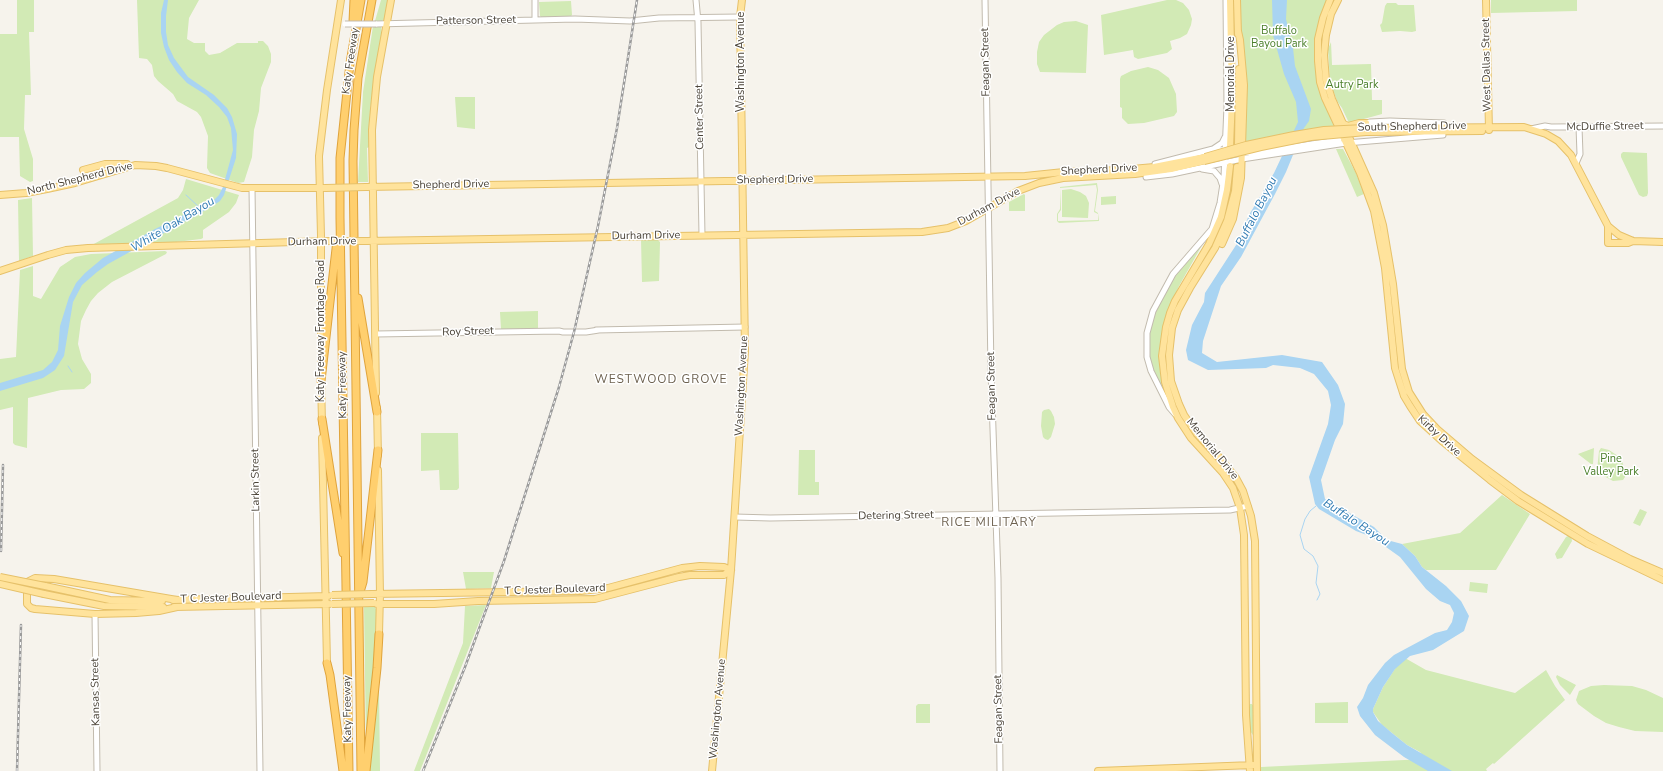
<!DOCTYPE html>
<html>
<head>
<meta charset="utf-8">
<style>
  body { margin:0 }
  canvas { display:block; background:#f6f3ec }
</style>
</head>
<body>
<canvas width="1663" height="771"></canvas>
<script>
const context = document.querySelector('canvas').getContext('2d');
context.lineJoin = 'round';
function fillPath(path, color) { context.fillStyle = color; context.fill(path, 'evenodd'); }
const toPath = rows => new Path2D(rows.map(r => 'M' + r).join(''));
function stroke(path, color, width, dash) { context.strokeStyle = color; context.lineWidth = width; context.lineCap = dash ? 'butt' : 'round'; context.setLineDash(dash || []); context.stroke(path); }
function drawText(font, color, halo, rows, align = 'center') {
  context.font = font + ' "Nunito Sans",sans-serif'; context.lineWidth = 3; context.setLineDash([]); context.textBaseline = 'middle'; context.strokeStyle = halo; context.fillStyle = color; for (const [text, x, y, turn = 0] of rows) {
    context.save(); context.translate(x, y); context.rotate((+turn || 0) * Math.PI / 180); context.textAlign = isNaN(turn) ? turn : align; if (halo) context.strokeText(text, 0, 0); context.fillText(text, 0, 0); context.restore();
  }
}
fillPath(toPath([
  [17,0,34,0,34,32,29,32,31,95,25,95,24,129,33,159,33,181,30,182,20,176,19,137,0,137,0,34,17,34],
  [137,0,199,0,189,18,187,39,194,43,205,43,205,51,209,55,220,53,237,43,258,43,258,41,263,41,268,46,271,54,271,62,261,88,259,111,254,130,252,157,244,182,238,183,210,173,207,168,208,136,201,117,197,112,177,101,173,94,158,81,154,76,152,65,147,59,139,58],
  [381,0,389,0,386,18,382,21,375,21],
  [1167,0,1176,0,1183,3,1189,10,1192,19,1191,25,1187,34,1180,38,1170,41,1172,49,1167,53,1138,59,1134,57,1133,50,1104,55,1101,15],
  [1239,0,1327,0,1316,38,1315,62,1324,102,1334,126,1281,134,1244,143,1247,85,1244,48,1239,25],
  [1491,0,1577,0,1577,11,1491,13],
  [571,1,572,15,570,17,541,17,540,16,539,2],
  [1396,3,1398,5,1414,5,1416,31,1412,32,1400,31,1382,32,1380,25,1382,23,1385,6,1387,3],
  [1076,21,1088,25,1086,73,1040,72,1037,64,1037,52,1039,42,1044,35,1057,25,1064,22],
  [373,26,381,26,382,35,370,110,369,147,367,148,368,182,358,182,363,92],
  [1331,42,1332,65,1371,64,1372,100,1382,100,1382,114,1349,123,1342,108,1337,101,1330,82,1328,49],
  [1148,67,1158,70,1169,78,1176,94,1177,112,1174,116,1144,123,1128,124,1122,118,1122,108,1120,107,1120,79,1121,76,1131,71],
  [455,97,475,97,475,129,457,127],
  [1336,149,1343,149,1356,173,1364,194,1357,197],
  [1623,152,1647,153,1648,193,1647,196,1643,197,1639,195,1621,157,1621,154],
  [186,179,239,195,236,203,229,212,203,230,203,238,201,239,176,242,92,245,178,198,183,190],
  [1097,183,1098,190,1095,211,1098,213,1099,221,1059,223,1057,221,1057,214,1060,209,1060,187],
  [1096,185,1097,190,1094,212,1098,214,1098,220,1058,221,1058,214,1061,210,1060,188],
  [1071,189,1080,192,1086,196,1089,203,1088,218,1062,217,1062,190],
  [1024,194,1025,195,1025,211,1009,211,1009,202],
  [1116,196,1116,204,1101,205,1101,197],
  [32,198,33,256,19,261,18,200],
  [641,239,657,239,660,242,659,281,642,282],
  [1205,240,1179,286,1168,311,1163,385,1168,403,1157,380,1149,358,1149,333,1152,318,1176,273],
  [165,251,167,252,166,254,112,282,98,293,91,301,86,310,81,321,78,344,82,359,91,374,91,383,84,389,61,390,28,398,27,448,15,445,13,443,13,407,0,410,0,359,16,357,20,270,33,266,33,296,41,299,60,267,75,257,91,254],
  [538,311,538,330,501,329,500,312],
  [1049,409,1051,411,1054,417,1055,424,1051,437,1048,440,1045,439,1043,437,1041,426,1042,412,1044,410],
  [421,433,458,433,459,488,457,490,440,490,439,470,421,471],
  [1594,448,1593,464,1591,464,1578,454],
  [1601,448,1609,450,1621,458,1625,470,1625,477,1623,480,1613,481,1598,473,1597,471,1599,451],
  [799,450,815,450,815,482,819,482,819,495,798,495],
  [1502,495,1530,514,1496,570,1426,570,1422,567,1415,556,1402,544,1460,533],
  [1640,509,1647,512,1640,526,1633,523],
  [1568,536,1571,536,1572,541,1562,558,1557,559,1555,554,1566,537],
  [463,572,494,572,491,588,466,589],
  [1470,582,1488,584,1487,593,1469,591],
  [486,605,420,771,414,771,463,643,465,606],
  [364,607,375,607,376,609,376,641,366,743],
  [1405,658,1426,670,1515,693,1546,670,1555,686,1565,700,1494,764,1493,763,1486,769,1487,771,1261,771,1261,767,1425,759,1420,752,1407,745,1382,725,1373,712,1373,709,1383,687,1398,664],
  [1557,675,1576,685,1570,695,1560,685,1556,677],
  [1604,685,1632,686,1646,690,1663,698,1663,732,1635,731,1619,727,1606,723,1594,716,1578,704,1576,700,1579,691,1591,686],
  [376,688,379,688,380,771,369,771],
  [1348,702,1348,723,1315,723,1315,703],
  [918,704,930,704,930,723,916,723,916,706],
  [1250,704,1252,704,1254,707,1254,731,1253,735,1250,731,1248,711]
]), '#d2eab5');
fillPath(toPath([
  [164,0,168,0,166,16,166,32,168,45,174,58,188,77,214,95,227,108,232,117,237,134,236,158,224,195,220,201,211,207,108,264,97,272,82,285,73,302,64,356,55,370,43,378,0,391,0,383,43,370,52,362,58,350,60,326,69,297,76,283,85,273,103,258,155,229,214,200,219,195,223,187,233,150,231,128,227,117,219,107,206,95,187,83,177,72,169,60,164,47,161,33,161,13],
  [1272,0,1287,0,1286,19,1293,48,1295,66,1311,109,1309,121,1304,128,1286,172,1275,194,1241,257,1221,286,1203,341,1202,353,1217,362,1282,355,1322,362,1338,385,1345,404,1343,424,1335,440,1321,480,1325,499,1374,527,1387,540,1402,544,1415,556,1422,567,1446,586,1461,601,1469,616,1464,631,1433,650,1410,656,1395,669,1383,687,1373,709,1373,712,1378,721,1392,733,1407,745,1452,771,1428,771,1404,757,1375,735,1360,716,1357,707,1363,698,1368,685,1385,663,1394,655,1435,633,1447,630,1452,622,1454,613,1450,605,1440,601,1426,589,1400,557,1372,537,1356,531,1319,509,1315,504,1309,477,1328,424,1331,405,1328,391,1314,374,1300,368,1273,365,1266,368,1208,370,1188,360,1186,350,1192,325,1204,302,1205,293,1238,242,1249,215,1274,173,1298,122,1296,102,1284,74,1273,35]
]), '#a9d4f2');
stroke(toPath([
  [186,195,199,207],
  [68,366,72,372],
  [1316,506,1310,511,1305,519,1300,535,1304,549,1313,556,1318,566,1316,583,1320,594,1317,600]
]), '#a9d4f2', 1);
const minor = toPath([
  [535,0,535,20],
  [696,0,698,22,702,235],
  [985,0,991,370,998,578,1000,771],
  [376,24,575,19,630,21,659,18,740,17],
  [1363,124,1370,122,1390,121,1444,123],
  [1531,129,1545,126,1551,127,1663,126],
  [1213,149,1222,143,1225,137],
  [1244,153,1259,152,1338,140,1346,135],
  [1576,163,1580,154,1579,127],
  [1155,164,1213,149,1227,150],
  [1202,169,1214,171,1220,178,1222,184],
  [1146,177,1172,174,1242,159,1346,143,1443,135],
  [252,188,260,771],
  [596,330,745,327],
  [376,334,559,331,563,332,586,332,599,330],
  [1175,414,1169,407,1151,371,1147,357,1147,333,1153,311,1173,274,1212,229,1220,203,1224,177,1227,106,1226,0],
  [735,517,770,518,1230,510,1248,506],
  [95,614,97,771]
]);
const major = toPath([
  [1230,0,1232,97,1230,147],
  [1237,0,1238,34],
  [1330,0,1323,18,1318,39,1318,61,1320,82,1325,98,1360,173,1374,211,1385,268,1395,368,1404,396,1410,406,1420,421,1443,442,1490,480,1518,501,1588,544,1663,580],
  [1338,0,1331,14,1326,35,1324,55,1326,80,1332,99,1374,193,1383,225,1393,284,1402,369,1409,392,1423,414,1437,429,1472,459,1521,495,1587,536,1630,559,1663,573],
  [1486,0,1489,130],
  [1344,124,1348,126,1359,123,1366,123],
  [1364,128,1524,127,1546,134,1558,141,1571,155,1608,226,1619,235,1633,241,1663,242],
  [1366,132,1482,131],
  [1238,146,1239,69],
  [1230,166,1227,190,1221,217,1209,244,1175,301,1170,313,1166,327,1162,356,1165,382,1173,407,1178,418,1191,438,1223,473,1233,488,1240,508,1244,535,1246,715,1250,771],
  [1237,167,1235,191,1227,221,1215,248,1190,288,1178,310,1172,328,1169,355,1171,381,1179,404,1184,415,1197,434,1220,458,1236,478,1243,491,1251,516,1255,541,1257,771],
  [83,170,105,164,127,164],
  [366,187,1025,176,1064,172,1121,170,1154,167,1205,157],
  [0,195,26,193,47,189,75,183,135,165,156,166,167,168,242,188,324,188],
  [1608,226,1608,243,1628,243,1633,241],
  [366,241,922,232,948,228,966,221,1018,191,1039,183,1063,178,1135,174,1171,169,1204,161],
  [1222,244,1233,219,1241,178,1244,85,1240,40,1238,31],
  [0,271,48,255,66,250,88,248,330,241],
  [321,363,321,236,319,156,327,90,341,0],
  [321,378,322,423],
  [376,393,372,130,377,77,391,0],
  [377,408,378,455],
  [322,438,327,663],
  [378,470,380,595,379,634],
  [45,586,110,600,162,601],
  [44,594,104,606,163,607],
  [372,594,581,591,608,588,682,568,700,566,724,567,731,570],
  [173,600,328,596],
  [177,600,54,579,35,578,29,581,27,584,27,604,31,608,35,609,95,614,136,613,159,611,177,607],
  [377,604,434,604,478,601,595,599,679,577,690,575,724,575,731,570],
  [174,607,329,604],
  [712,771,731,570,745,351,740,17,742,0],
  [1098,771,1253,765]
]);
const highway = toPath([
  [353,22,354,0],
  [358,298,377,412],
  [321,381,337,240],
  [322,419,343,553],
  [360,592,363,582,378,450],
  [327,663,330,675,343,771],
  [349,771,340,218,340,158,350,63,361,0],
  [361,771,353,161,354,130,358,78,372,0],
  [366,771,377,668,379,634]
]);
stroke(minor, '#c2bbae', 7);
stroke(major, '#e6c16a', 8);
stroke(highway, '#e0a43c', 9);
stroke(minor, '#fff', 5);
stroke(major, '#ffe39c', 6);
stroke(highway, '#ffcf6e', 7);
const rail = toPath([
  [1,551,3,465],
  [17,771,21,625],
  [423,771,465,667,504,561,559,387,574,332,598,226,617,128,637,0]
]);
stroke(rail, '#9a9a9a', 2.5);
stroke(rail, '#fff', 1, [3]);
const minorBridge = toPath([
  [345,24,376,24]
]);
const majorBridge = toPath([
  [1205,157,1246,145,1294,135,1324,130,1364,128],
  [1204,161,1261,147,1311,137,1366,132],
  [325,188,366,187],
  [330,241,366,241],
  [0,577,45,586],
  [0,584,44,594],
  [332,595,372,594],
  [332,604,374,603]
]);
stroke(minorBridge, '#c2bbae', 7, []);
stroke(majorBridge, '#e6c16a', 8, []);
stroke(minorBridge, '#fff', 5);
stroke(majorBridge, '#ffe39c', 6);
drawText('11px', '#4b4439', '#fff', [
  ["Patterson Street",476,21,-1],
  ["Katy Freeway",351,61,-82],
  ["Washington Avenue",741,62,-90],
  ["Feagan Street",986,62,-91],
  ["West Dallas Street",1487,65,-91],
  ["Memorial Drive",1231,74,-90],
  ["Center Street",700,117,-91],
  ["South Shepherd Drive",1412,127,-1],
  ["McDuffie Street",1605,127,-1],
  ["Shepherd Drive",1099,170,-3],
  ["North Shepherd Drive",80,179,-14],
  ["Shepherd Drive",775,180,-1],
  ["Shepherd Drive",451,185,-1],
  ["Durham Drive",989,207,-28],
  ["Durham Drive",646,236,-1],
  ["Durham Drive",322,242,-1],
  ["Katy Freeway Frontage Road",321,331,-90],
  ["Roy Street",468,332,-2],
  ["Katy Freeway",343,385,-91],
  ["Washington Avenue",742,386,-87],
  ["Feagan Street",992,386,-91],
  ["Kirby Drive",1439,436,43],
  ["Memorial Drive",1212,449,51],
  ["Larkin Street",256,480,-91],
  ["Detering Street",896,516,-1],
  ["T C Jester Boulevard",555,590,-2],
  ["T C Jester Boulevard",231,598,-2],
  ["Kansas Street",96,692,-91],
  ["Katy Freeway",348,709,-91],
  ["Washington Avenue",718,709,-85],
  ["Feagan Street",999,709,-91]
]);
drawText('11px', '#4a7f2a', '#fff', [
  ["Buffalo",1279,31],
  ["Bayou Park",1279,44],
  ["Autry Park",1352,85],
  ["Pine",1611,459],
  ["Valley Park",1611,472]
]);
drawText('italic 12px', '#2e7ab2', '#fff', [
  ["Buffalo Bayou",1257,212,-63],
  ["White Oak Bayou",173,225,-31],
  ["Buffalo Bayou",1356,523,33]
]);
context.letterSpacing = '1px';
drawText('12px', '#6e6250', '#fff', [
  ["WESTWOOD GROVE",661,380],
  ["RICE MILITARY",989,523]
]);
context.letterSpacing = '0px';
</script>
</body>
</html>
